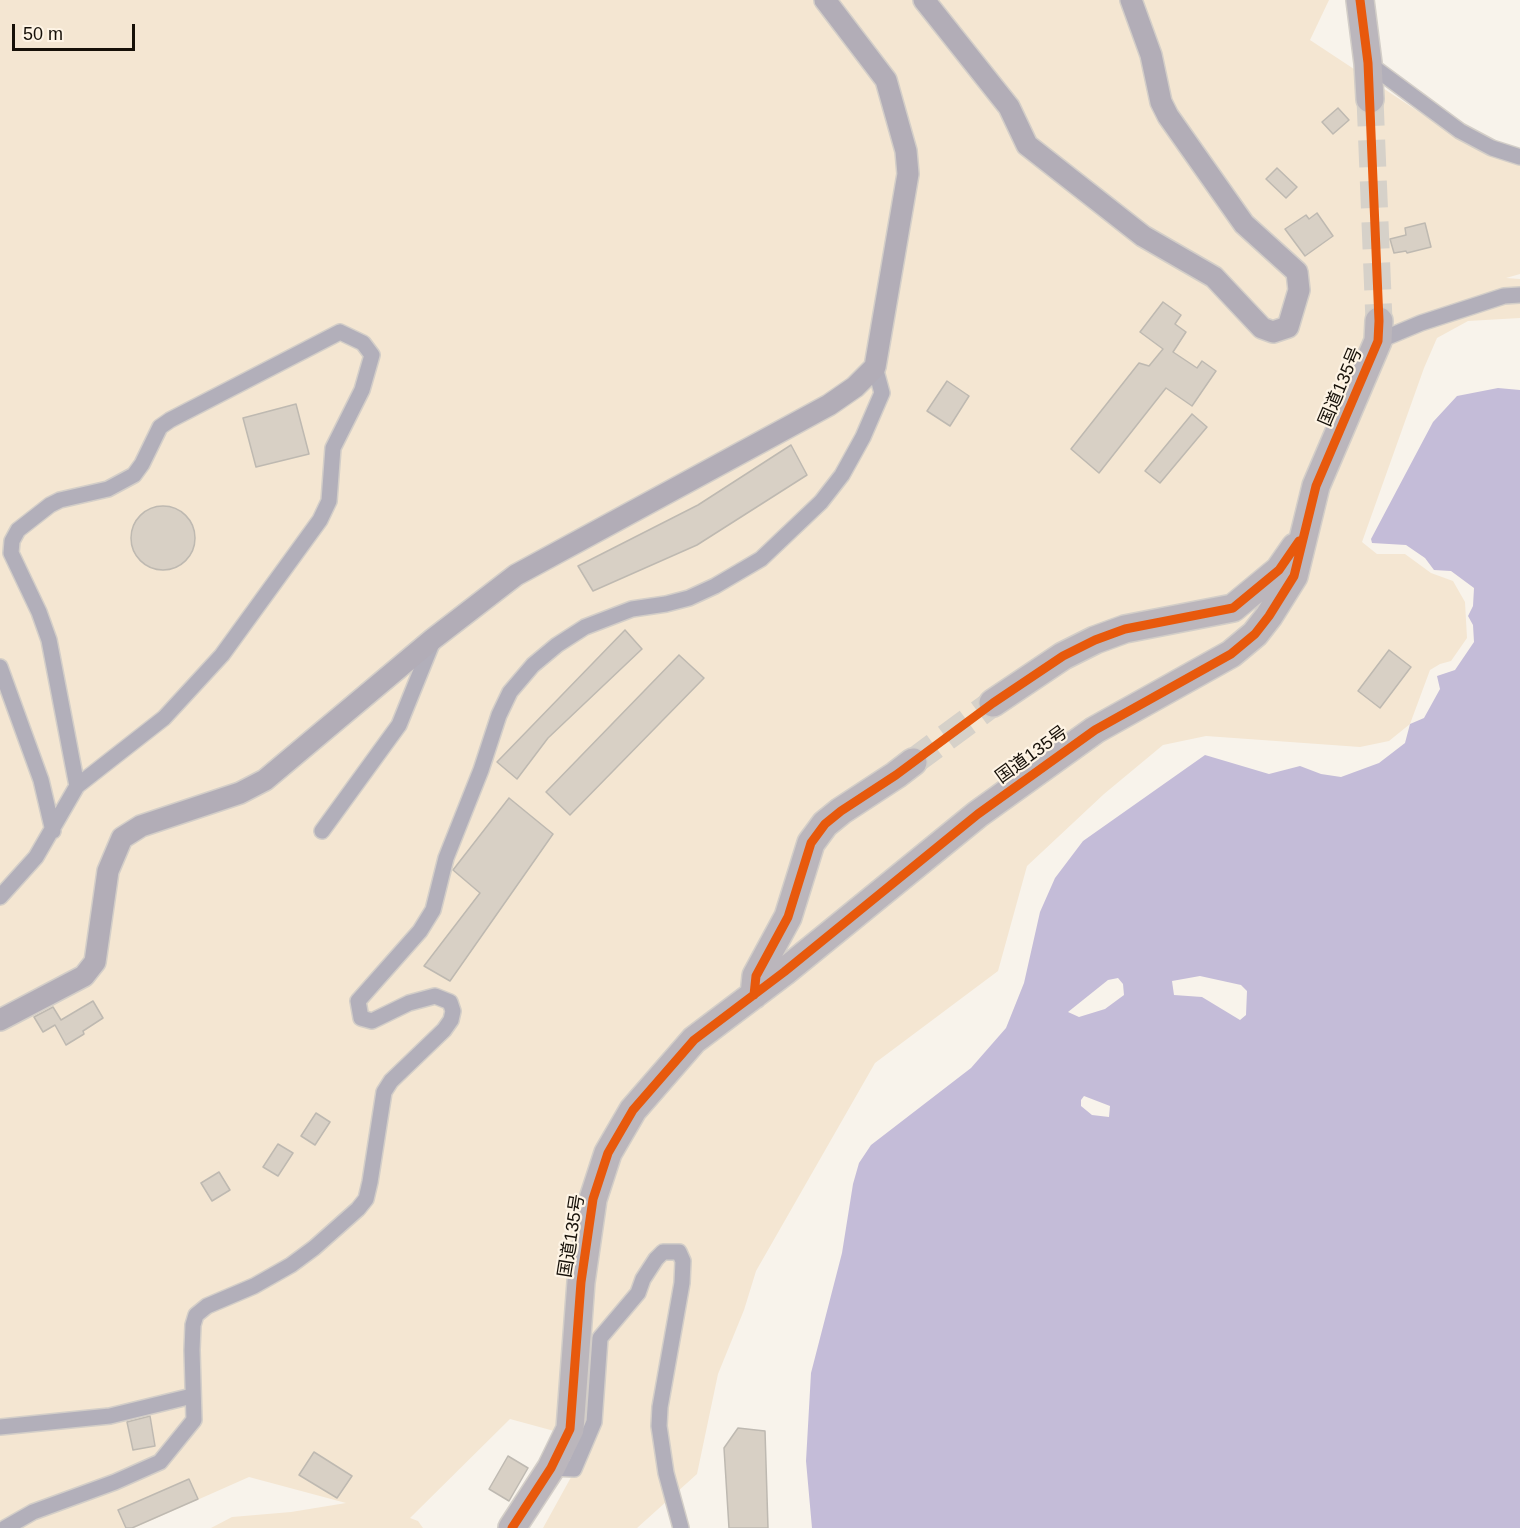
<!DOCTYPE html>
<html>
<head>
<meta charset="utf-8">
<style>
  body { margin:0 }
  #map { position:relative; width:1520px; height:1528px; overflow:hidden; background:#f8f3eb; font-family:Helvetica,sans-serif }
  canvas { display:block }
  .scale { position:absolute; left:12px; top:24px; width:123px; height:27px; box-sizing:border-box; border:3px solid #161008; border-top:0; padding-left:8px; font-size:18px; line-height:21px; white-space:nowrap; color:#161008; -webkit-text-stroke:4px #fef4e5; paint-order:stroke }
</style>
</head>
<body>
<div id="map">
<canvas width="1520" height="1528"></canvas>
<div class="scale">50 m</div>
</div>
<script>
const context = document.querySelector('canvas').getContext('2d');
context.lineJoin = 'round';
function fillPath(path, color) { context.fillStyle = color; context.fill(path, 'evenodd'); }
const toPath = rows => new Path2D(rows.map(r => 'M' + r).join(''));
function stroke(path, color, width, dash) { context.strokeStyle = color; context.lineWidth = width; context.lineCap = dash ? 'butt' : 'round'; context.setLineDash(dash || []); context.stroke(path); }
function drawText(font, color, halo, rows, align = 'center') {
  context.font = font + ' Helvetica,"Noto Sans JP",sans-serif'; context.lineWidth = 4.5; context.setLineDash([]); context.textBaseline = 'middle'; context.strokeStyle = halo; context.fillStyle = color; for (const [text, x, y, turn = 0] of rows) {
    context.save(); context.translate(x, y); context.rotate((+turn || 0) * Math.PI / 180); context.textAlign = isNaN(turn) ? turn : align; if (halo) context.strokeText(text, 0, 0); context.fillText(text, 0, 0); context.restore();
  }
}
fillPath(toPath([
  [0,0,1329,0,1310,40,1454,135,1520,161,1520,274,1506,278,1520,279,1520,318,1468,321,1437,338,1424,368,1362,542,1377,554,1405,554,1431,573,1453,581,1465,602,1467,638,1451,661,1440,664,1430,670,1410,724,1389,741,1360,747,1206,736,1163,745,1104,794,1027,866,998,971,875,1063,756,1271,744,1310,718,1374,697,1474,637,1528,543,1528,591,1441,510,1419,410,1518,418,1521,423,1528,211,1528,232,1517,291,1512,346,1503,249,1477,134,1528,0,1528]
]), '#f4e6d2');
fillPath(toPath([
  [1498,388,1520,390,1520,1528,812,1528,806,1461,811,1373,842,1253,853,1184,859,1163,871,1145,971,1068,1006,1028,1024,983,1040,912,1055,878,1083,841,1205,755,1269,774,1300,766,1321,774,1341,777,1379,763,1405,743,1410,724,1424,718,1440,689,1437,676,1455,670,1474,642,1473,625,1468,616,1473,606,1474,588,1451,571,1434,570,1425,558,1406,545,1372,543,1371,539,1433,422,1457,396],
  [1200,976,1241,985,1247,991,1246,1015,1240,1020,1202,997,1174,995,1172,981],
  [1118,978,1123,984,1124,995,1105,1009,1079,1017,1068,1012,1108,980],
  [1084,1096,1110,1106,1109,1117,1092,1115,1081,1106,1081,1100]
]), '#c4bcd8');
const building = toPath([
  [1338,108,1349,120,1333,134,1322,122,1338,108],
  [1277,168,1297,187,1286,198,1266,179,1277,168],
  [1317,213,1333,236,1305,256,1285,229,1306,215,1309,219,1317,213],
  [1425,223,1431,247,1407,253,1406,251,1394,253,1390,239,1406,235,1405,228,1425,223],
  [1163,302,1181,315,1175,324,1186,332,1173,352,1197,368,1202,361,1216,371,1192,406,1166,388,1099,473,1071,449,1139,363,1149,366,1163,349,1140,332,1163,302],
  [947,381,969,396,950,426,927,411,947,381],
  [296,404,309,454,256,467,243,418,296,404],
  [1192,414,1207,427,1160,483,1145,471,1192,414],
  [791,445,807,475,697,545,593,591,578,566,698,505,791,445],
  '131 538a32 32 0 1 1 64 0a32 32 0 1 1-64 0Z',
  [625,630,642,649,548,738,517,779,497,762,625,630],
  [1389,650,1411,667,1380,708,1358,691,1389,650],
  [679,655,704,678,570,815,546,792,679,655],
  [509,798,553,834,450,981,424,966,480,893,453,870,509,798],
  [93,1001,103,1018,83,1031,84,1034,66,1045,55,1025,43,1032,34,1017,53,1007,61,1020,93,1001],
  [316,1113,330,1122,315,1145,301,1136,316,1113],
  [278,1144,293,1153,278,1176,263,1167,278,1144],
  [219,1172,230,1190,212,1201,201,1183,219,1172],
  [150,1416,155,1446,133,1450,127,1422,150,1416],
  [738,1428,765,1431,768,1528,729,1528,724,1448,738,1428],
  [314,1452,352,1476,337,1498,299,1475,314,1452],
  [508,1456,528,1468,509,1501,489,1489,508,1456],
  [189,1479,198,1499,132,1528,126,1528,118,1510,189,1479]
]);
fillPath(building, '#d8d0c5');
stroke(building, '#beb9b1', 1.5);
stroke(toPath([
  [1370,99,1379,321],
  [913,762,993,703]
]), '#d6d1c9', 27, [27, 14]);
const street = toPath([
  [1368,63,1460,131,1492,148,1520,157],
  [340,332,363,343,372,355,362,390,333,448,329,501,320,520,222,655,164,718,77,786,49,640,39,612,11,553,12,541,18,530,50,505,60,500,108,489,134,475,142,464,160,427,170,420,340,332],
  [1378,341,1421,323,1504,296,1520,295],
  [0,667,41,780,53,831],
  [322,831,399,725,433,641],
  [0,897,36,857,77,786],
  [0,1427,110,1416,192,1396],
  [551,1468,574,1469,594,1422,600,1338,638,1293,643,1279,656,1259,663,1252,679,1252,683,1261,682,1283,660,1407,659,1426,666,1473,681,1528],
  [5,1528,33,1512,115,1482,160,1462,194,1420,192,1350,193,1325,196,1315,207,1306,254,1286,291,1265,314,1248,358,1209,366,1199,370,1182,384,1092,391,1081,444,1030,451,1020,453,1011,450,1002,435,996,409,1003,372,1021,361,1018,358,1001,420,931,433,910,446,858,481,770,499,715,510,692,533,665,557,645,585,627,632,609,666,604,689,598,715,586,761,559,821,502,842,475,863,437,882,393,875,367]
]);
const secondary = toPath([
  [924,0,1009,107,1027,145,1143,236,1214,277,1262,328,1273,332,1288,327,1299,290,1297,272,1244,224,1168,116,1161,102,1151,55,1131,0],
  [0,1020,84,976,95,962,108,871,122,838,141,826,240,793,265,780,433,639,516,575,829,405,855,387,875,367,908,174,906,151,886,80,825,0]
]);
const highway = toPath([
  [1360,0,1368,63,1370,99],
  [993,703,1063,656,1095,640,1125,629,1233,608,1279,570,1295,547],
  [754,995,756,976,788,917,811,843,825,824,841,811,896,775,913,762],
  [512,1528,551,1468,570,1429,581,1282,593,1199,608,1153,633,1110,694,1040,784,972,978,814,1095,730,1231,654,1255,634,1269,616,1294,576,1316,486,1378,341,1379,321]
]);
stroke(street, '#d3cec8', 18);
stroke(secondary, '#d3cec8', 24);
stroke(highway, '#d3cec8', 30);
stroke(street, '#b2afba', 15);
stroke(secondary, '#b2adb7', 21);
stroke(highway, '#bbb6bc', 27);
stroke(toPath([
  [754,995,756,976,788,917,811,843,825,824,841,811,896,775,993,703,1063,656,1095,640,1125,629,1233,608,1279,570,1299,541],
  [512,1528,551,1468,570,1429,581,1282,593,1199,608,1153,633,1110,694,1040,784,972,978,814,1095,730,1231,654,1255,634,1269,616,1294,576,1316,486,1378,341,1379,321,1368,63,1360,0]
]), '#e8590c', 9);
drawText('18px', '#161008', '#fef4e5', [
  ["国道135号",1341,387,-67],
  ["国道135号",1032,755,-36],
  ["国道135号",572,1236,-81]
]);
</script>
</body>
</html>
